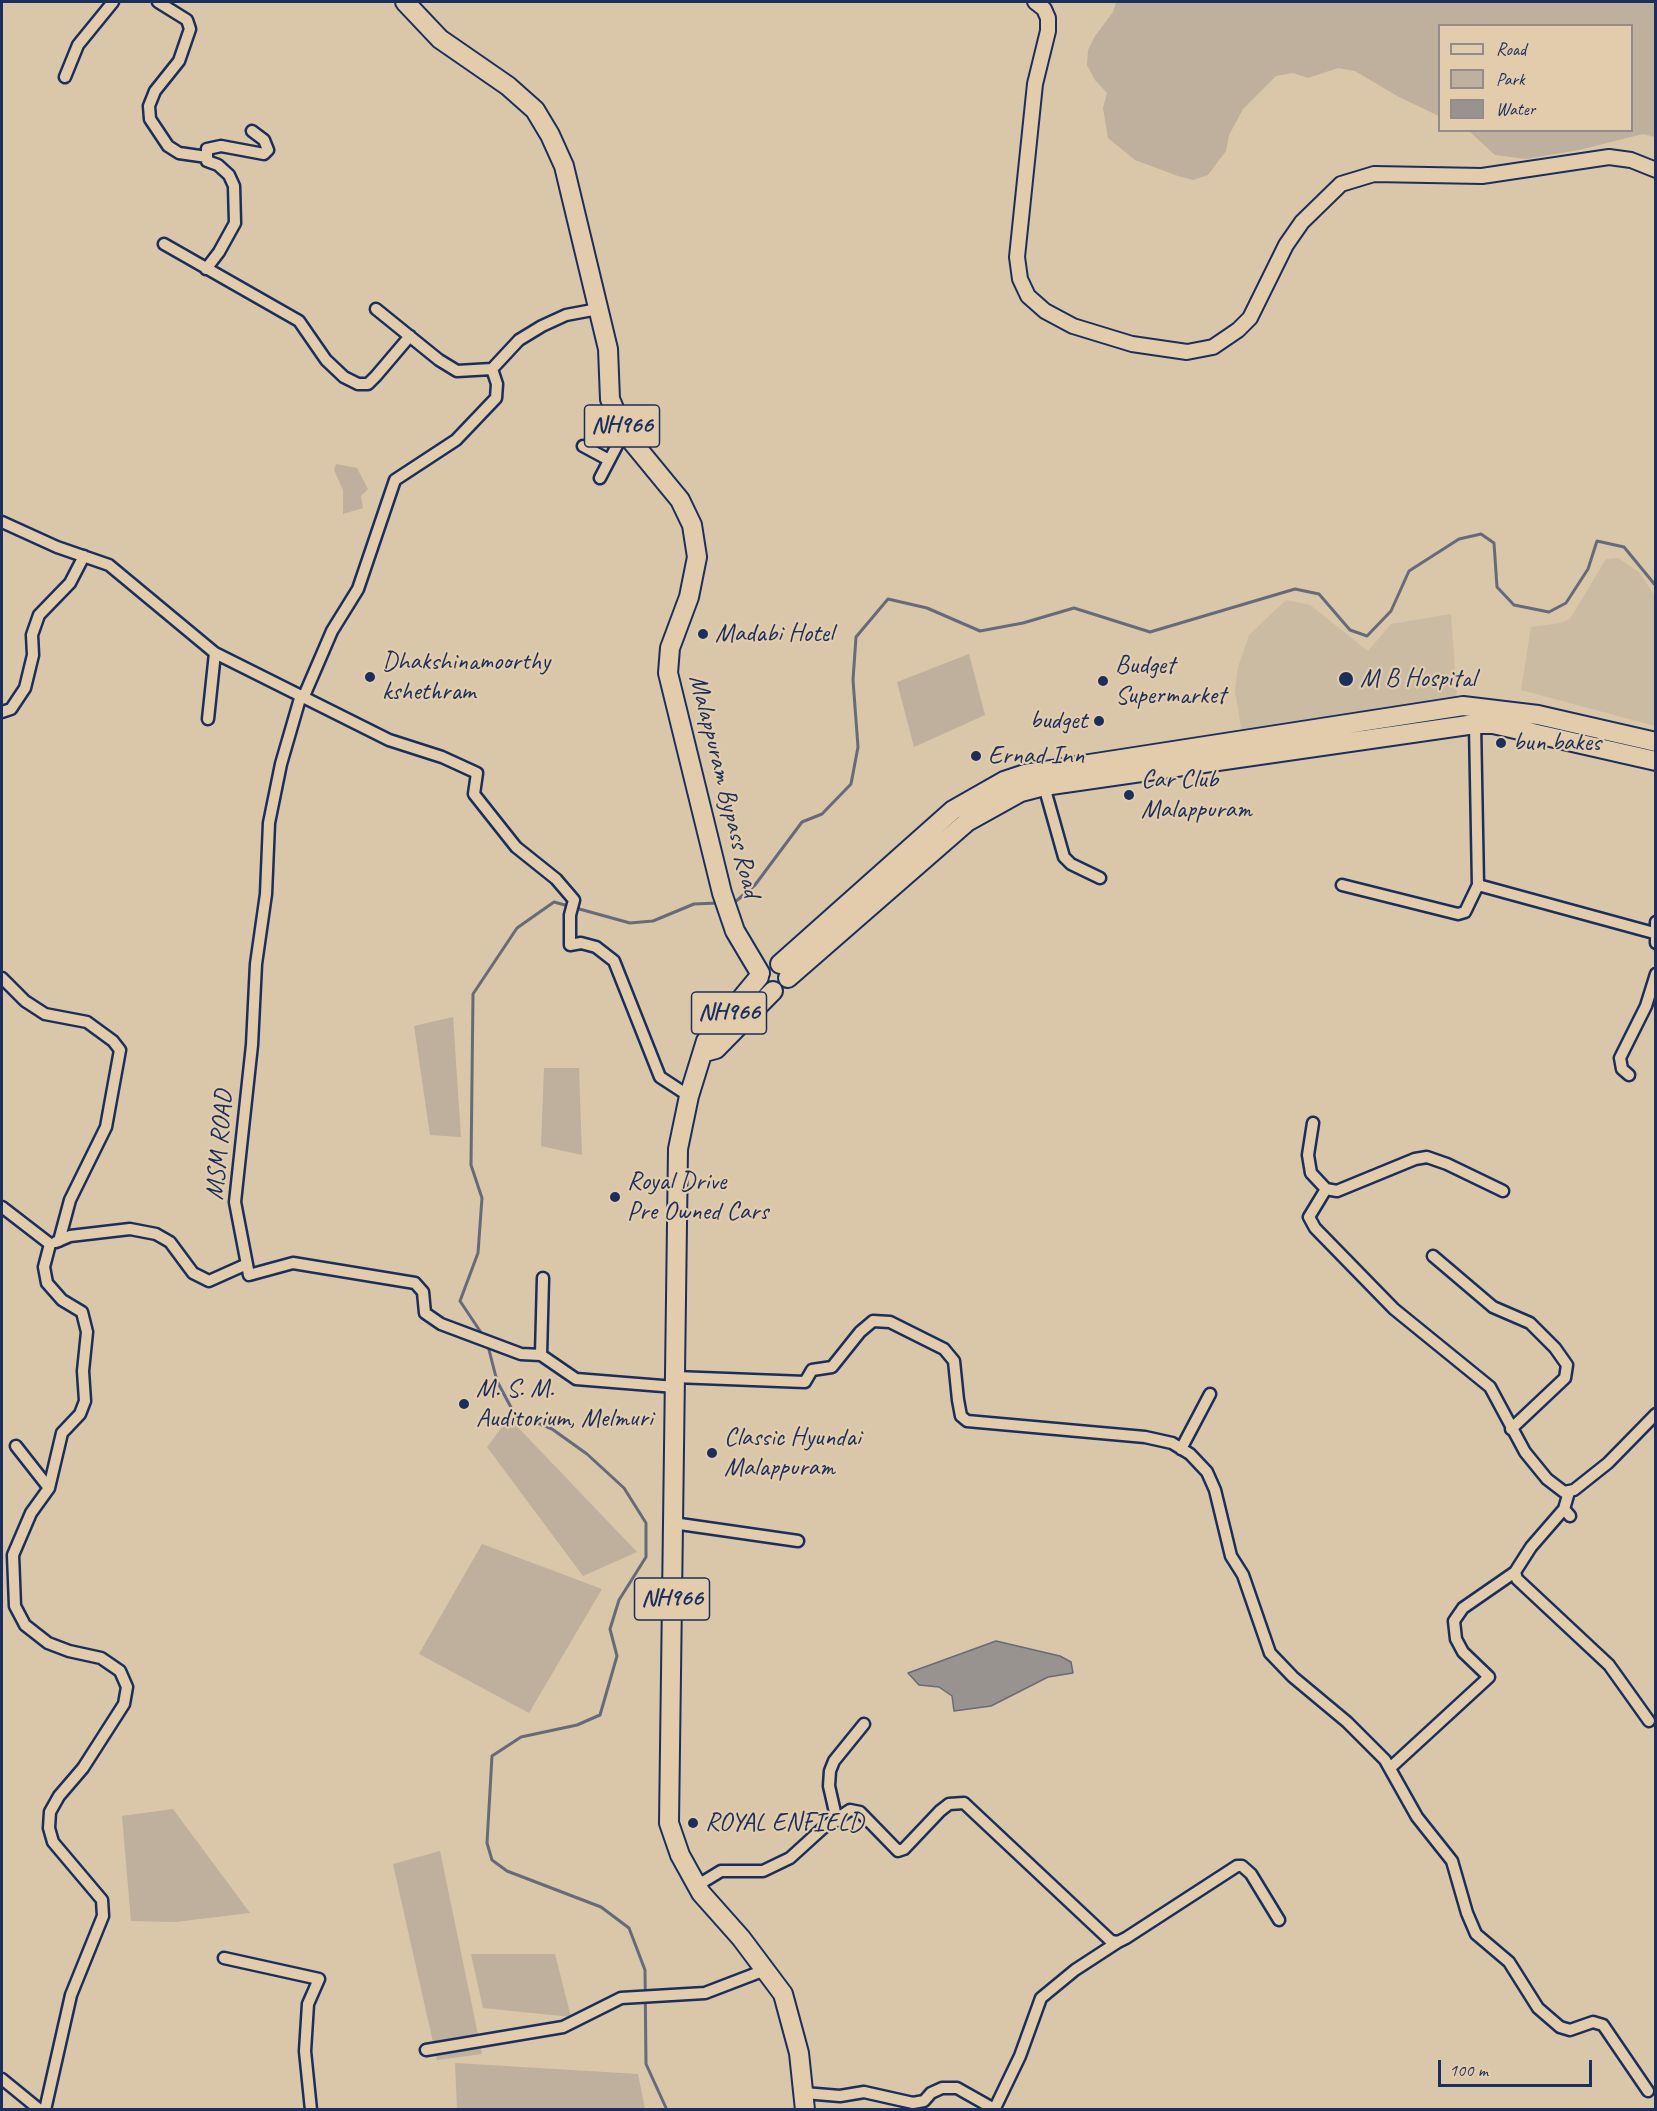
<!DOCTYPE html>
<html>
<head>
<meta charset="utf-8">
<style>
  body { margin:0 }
  #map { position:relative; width:1657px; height:2111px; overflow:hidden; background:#dac6a8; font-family:Caveat,sans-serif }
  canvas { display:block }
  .frame { position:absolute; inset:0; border:3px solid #1b2f5e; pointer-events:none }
  .legend { position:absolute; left:1438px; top:24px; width:195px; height:108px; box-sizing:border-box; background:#e2ccab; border:2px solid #928d8c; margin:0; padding:8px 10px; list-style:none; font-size:18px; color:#1b2f5e }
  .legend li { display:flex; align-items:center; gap:12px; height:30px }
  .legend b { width:30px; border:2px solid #928d8c }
  .scale { position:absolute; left:1438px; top:2060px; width:154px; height:27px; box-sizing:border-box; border:3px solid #1b2f5e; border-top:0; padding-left:8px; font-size:18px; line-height:21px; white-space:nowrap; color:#1b2f5e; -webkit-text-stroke:4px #e2ccab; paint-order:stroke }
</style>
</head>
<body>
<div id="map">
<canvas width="1657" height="2111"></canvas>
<div class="frame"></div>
<ul class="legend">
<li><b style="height:8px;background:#e2ccab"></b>Road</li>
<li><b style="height:16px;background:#beb09d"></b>Park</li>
<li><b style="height:16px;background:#98938f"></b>Water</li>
</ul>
<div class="scale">100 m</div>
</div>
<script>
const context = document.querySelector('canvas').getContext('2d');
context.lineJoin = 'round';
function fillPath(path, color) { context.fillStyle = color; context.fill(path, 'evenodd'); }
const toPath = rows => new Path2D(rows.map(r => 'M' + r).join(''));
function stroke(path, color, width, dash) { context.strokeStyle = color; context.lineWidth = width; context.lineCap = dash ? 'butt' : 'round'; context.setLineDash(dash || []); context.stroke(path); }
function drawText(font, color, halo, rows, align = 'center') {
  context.font = font + ' Caveat,sans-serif'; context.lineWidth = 4.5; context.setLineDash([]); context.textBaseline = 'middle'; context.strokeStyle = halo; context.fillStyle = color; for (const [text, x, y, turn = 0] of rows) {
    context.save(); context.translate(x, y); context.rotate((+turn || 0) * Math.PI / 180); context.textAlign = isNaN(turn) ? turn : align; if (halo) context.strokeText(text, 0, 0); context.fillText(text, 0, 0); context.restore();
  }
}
fillPath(toPath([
  [1618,558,1639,572,1655,596,1655,726,1521,690,1531,627,1560,623,1570,619,1606,559],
  [1286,600,1310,605,1368,651,1391,624,1451,614,1457,697,1242,734,1235,691,1238,667,1249,635]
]), '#ccbba3');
fillPath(toPath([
  [1116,2,1655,2,1655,137,1643,134,1579,150,1526,159,1495,155,1469,131,1632,130,1632,26,1440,26,1439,116,1399,97,1355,71,1338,68,1308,78,1293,73,1276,76,1243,109,1229,135,1226,151,1208,175,1193,180,1178,176,1135,160,1108,138,1103,108,1107,93,1095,80,1087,65,1088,50,1095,36,1113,12],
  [336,464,357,468,368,489,361,496,363,508,343,514,343,490,334,470],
  [969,654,985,715,914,747,897,682],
  [453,1017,461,1137,430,1135,414,1026],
  [544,1068,579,1068,582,1155,541,1146],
  [509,1418,637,1552,583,1576,487,1447],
  [482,1544,602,1589,529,1713,419,1654],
  [173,1809,250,1913,175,1922,131,1921,122,1816],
  [440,1851,482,2054,437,2060,393,1864],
  [471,1954,555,1954,571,2017,483,2008],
  [455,2063,638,2074,645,2109,457,2109]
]), '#beb09d');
const water = toPath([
  [996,1641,1060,1656,1071,1662,1073,1673,1048,1677,991,1706,954,1711,952,1696,939,1687,919,1685,908,1673,996,1641]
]);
fillPath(water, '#98938f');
stroke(water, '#666b7b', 1.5);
stroke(toPath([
  [731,902,735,902,755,885,802,822,822,814,851,784,858,747,853,680,856,637,888,599,927,608,980,631,1023,623,1074,608,1150,632,1295,589,1319,594,1350,630,1367,636,1391,611,1409,571,1459,539,1481,534,1494,543,1497,587,1514,605,1549,612,1566,603,1588,569,1597,541,1624,547,1656,586],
  [484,1337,460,1301,478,1253,482,1198,471,1165,473,994,517,928,554,902,630,923,653,921,694,904,718,903],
  [488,1346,497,1381,514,1413,552,1429,587,1454,624,1488,646,1523,646,1557,619,1600,610,1629,617,1656,600,1715,577,1725,521,1737,492,1756,487,1843,492,1860,507,1871,601,1907,629,1928,645,1970,646,2064,667,2110]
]), '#666b7b', 3);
const street = toPath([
  [158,2,187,20,190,29,179,61,155,91,149,106,150,119,168,146,179,153,207,157],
  [65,77,78,45,113,2],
  [164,244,299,321,326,360,344,377,358,384,368,384,376,376,410,336],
  [206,269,219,252,235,223,234,186,229,175,218,165,207,161,207,149,221,146,264,154,268,150,264,140,252,131],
  [492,369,519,340,542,326,566,315,598,309],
  [583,446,609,460],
  [600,478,624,432],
  [2,522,57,547,109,565,215,653,389,740,442,757,477,773,474,794,516,847,556,879,574,900,570,915,570,945,581,943,596,947,614,961,660,1077,689,1096],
  [301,695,281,764,269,823,266,894,256,964,252,1045,235,1202,249,1275,293,1263,415,1283,423,1292,425,1313,441,1324,521,1354,541,1355],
  [304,696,332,631,358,589,395,480,456,440,496,398,497,384,492,369,457,371,439,360,376,309],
  [2,712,11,709,25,688,33,655,32,635,39,615,70,583,84,556],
  [208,719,215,653],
  [1044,786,1064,857,1071,864,1100,878],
  [1342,885,1458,914,1465,912,1478,885,1475,724],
  [1478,885,1654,933],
  [1656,922,1656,943],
  [2,978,25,1001,45,1014,87,1022,113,1041,120,1050,106,1127,70,1200,59,1241],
  [1629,1075,1622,1069,1620,1058,1646,1006,1656,974],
  [1313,1123,1308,1155,1311,1173,1326,1189,1309,1217,1315,1228,1394,1309,1490,1387,1525,1452,1547,1479,1564,1492,1574,1490,1608,1463,1656,1414],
  [1326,1189,1337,1191,1415,1159,1427,1157,1447,1164,1503,1191],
  [2,1207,50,1244,44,1267,47,1283,62,1300,82,1312,87,1332,83,1371,85,1401,80,1414,62,1433,49,1488,31,1513,13,1555,15,1606,25,1625,48,1643,69,1651,101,1658,120,1671,127,1687,124,1704,83,1768,59,1796,50,1812,49,1828,53,1842,102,1900,103,1916,71,1995,45,2110],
  [56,1242,70,1236,130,1229,156,1234,170,1242,193,1273,209,1281,247,1264],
  [1433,1256,1493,1307,1530,1323,1555,1348,1567,1365,1565,1378,1511,1429],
  [543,1278,541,1355,576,1379,675,1387],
  [675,1377,805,1382,812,1370,832,1367,860,1332,873,1321,890,1322,944,1349,954,1361,958,1400,961,1416,967,1421,1145,1437,1172,1443,1190,1454,1207,1472,1215,1490,1231,1556,1243,1575,1270,1653,1293,1677,1347,1722,1385,1760,1417,1817,1452,1861,1467,1913,1476,1934,1509,1962,1538,2008,1560,2027,1570,2030,1593,2022,1603,2025,1648,2091],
  [16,1446,49,1488],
  [1181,1449,1210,1394],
  [1569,1492,1564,1509,1570,1516],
  [1564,1509,1531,1547,1515,1572,1517,1579,1609,1665,1649,1721],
  [673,1523,798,1541],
  [1390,1768,1489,1677,1463,1652,1456,1639,1454,1621,1463,1608,1515,1572],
  [837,1821,829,1786,830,1771,834,1761,864,1724],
  [698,1885,721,1871,763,1871,790,1858,823,1828,850,1810,860,1812,898,1851,904,1849,940,1811,949,1804,964,1803,1111,1941,1118,1942,1126,1938,1237,1866,1242,1866,1251,1874,1279,1920],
  [224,1958,319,1979,308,2004,305,2051,311,2110],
  [426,2050,563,2027,621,1998,705,1993,765,1970],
  [2,2079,40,2110],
  [804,2093,840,2096,864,2092,913,2103,924,2101,931,2093,942,2088,957,2088,996,2110],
  [995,2108,1020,2056,1041,1998,1075,1970,1118,1942]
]);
const secondary = toPath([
  [1035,2,1044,9,1048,18,1048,31,1035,84,1017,257,1020,279,1028,296,1045,311,1073,326,1132,344,1187,352,1213,347,1238,330,1250,318,1286,245,1302,222,1341,184,1374,174,1482,176,1609,157,1631,160,1656,170]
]);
const highway = toPath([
  [405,2,440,39,508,86,535,110,550,135,564,166,608,349,610,399,624,432,680,500,692,525,697,557,689,597,670,648,668,673,722,893,735,931,760,973],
  [780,964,953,810,1004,781,1025,774,1463,706,1538,715,1656,742],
  [759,977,706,1041,689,1096,678,1149,669,1823,680,1855,701,1893,741,1938,783,1994,799,2053,805,2110],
  [788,978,967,822,1021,792,1044,786,1475,724,1493,724,1656,761],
  [705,1052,716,1049,773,991]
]);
stroke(street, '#1b2f5e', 15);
stroke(secondary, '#1b2f5e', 18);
stroke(highway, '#1b2f5e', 22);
stroke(street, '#e2ccab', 10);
stroke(secondary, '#e2ccab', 14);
stroke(highway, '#e2ccab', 18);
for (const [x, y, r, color] of [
  [703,634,6,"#1b2f5e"],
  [370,677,6,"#1b2f5e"],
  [1346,679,8,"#1b2f5e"],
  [1103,681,6,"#1b2f5e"],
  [1099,721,6,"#1b2f5e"],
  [1501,743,6,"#1b2f5e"],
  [976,756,6,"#1b2f5e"],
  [1129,795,6,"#1b2f5e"],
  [615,1197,6,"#1b2f5e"],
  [464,1404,6,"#1b2f5e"],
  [712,1453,6,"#1b2f5e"],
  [693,1823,6,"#1b2f5e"]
]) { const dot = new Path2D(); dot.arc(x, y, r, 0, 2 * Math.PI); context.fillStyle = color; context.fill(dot); stroke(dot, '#e2ccab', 2); }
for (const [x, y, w] of [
  [622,426,75],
  [729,1013,75],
  [672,1599,75]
]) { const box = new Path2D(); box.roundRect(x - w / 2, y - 21, w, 42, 4.5); context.fillStyle = '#e2ccab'; context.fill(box); stroke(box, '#1b2f5e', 1.5); }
drawText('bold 24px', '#1b2f5e', null, [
  ["NH966",622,426],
  ["NH966",729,1013],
  ["NH966",672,1599]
]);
drawText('26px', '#1b2f5e', '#e2ccab', [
  ["Madabi Hotel",715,634],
  ["Dhakshinamoorthy",382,662],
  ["kshethram",382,692],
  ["Budget",1115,666],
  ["Supermarket",1115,696],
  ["M B Hospital",1360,679],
  ["budget",1087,721,"right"],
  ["bun bakes",1513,743],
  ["Ernad Inn",988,756],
  ["Car Club",1141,780],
  ["Malappuram",1141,810],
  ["Royal Drive",627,1182],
  ["Pre Owned Cars",627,1212],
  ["M. S. M.",476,1389],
  ["Auditorium, Melmuri",476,1419],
  ["Classic Hyundai",724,1438],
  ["Malappuram",724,1468],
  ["ROYAL ENFIELD",705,1823]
], 'left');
drawText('26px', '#1b2f5e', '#e2ccab', [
  ["Malappuram Bypass Road",724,786,76],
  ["MSM ROAD",220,1145,-85]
]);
</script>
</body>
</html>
